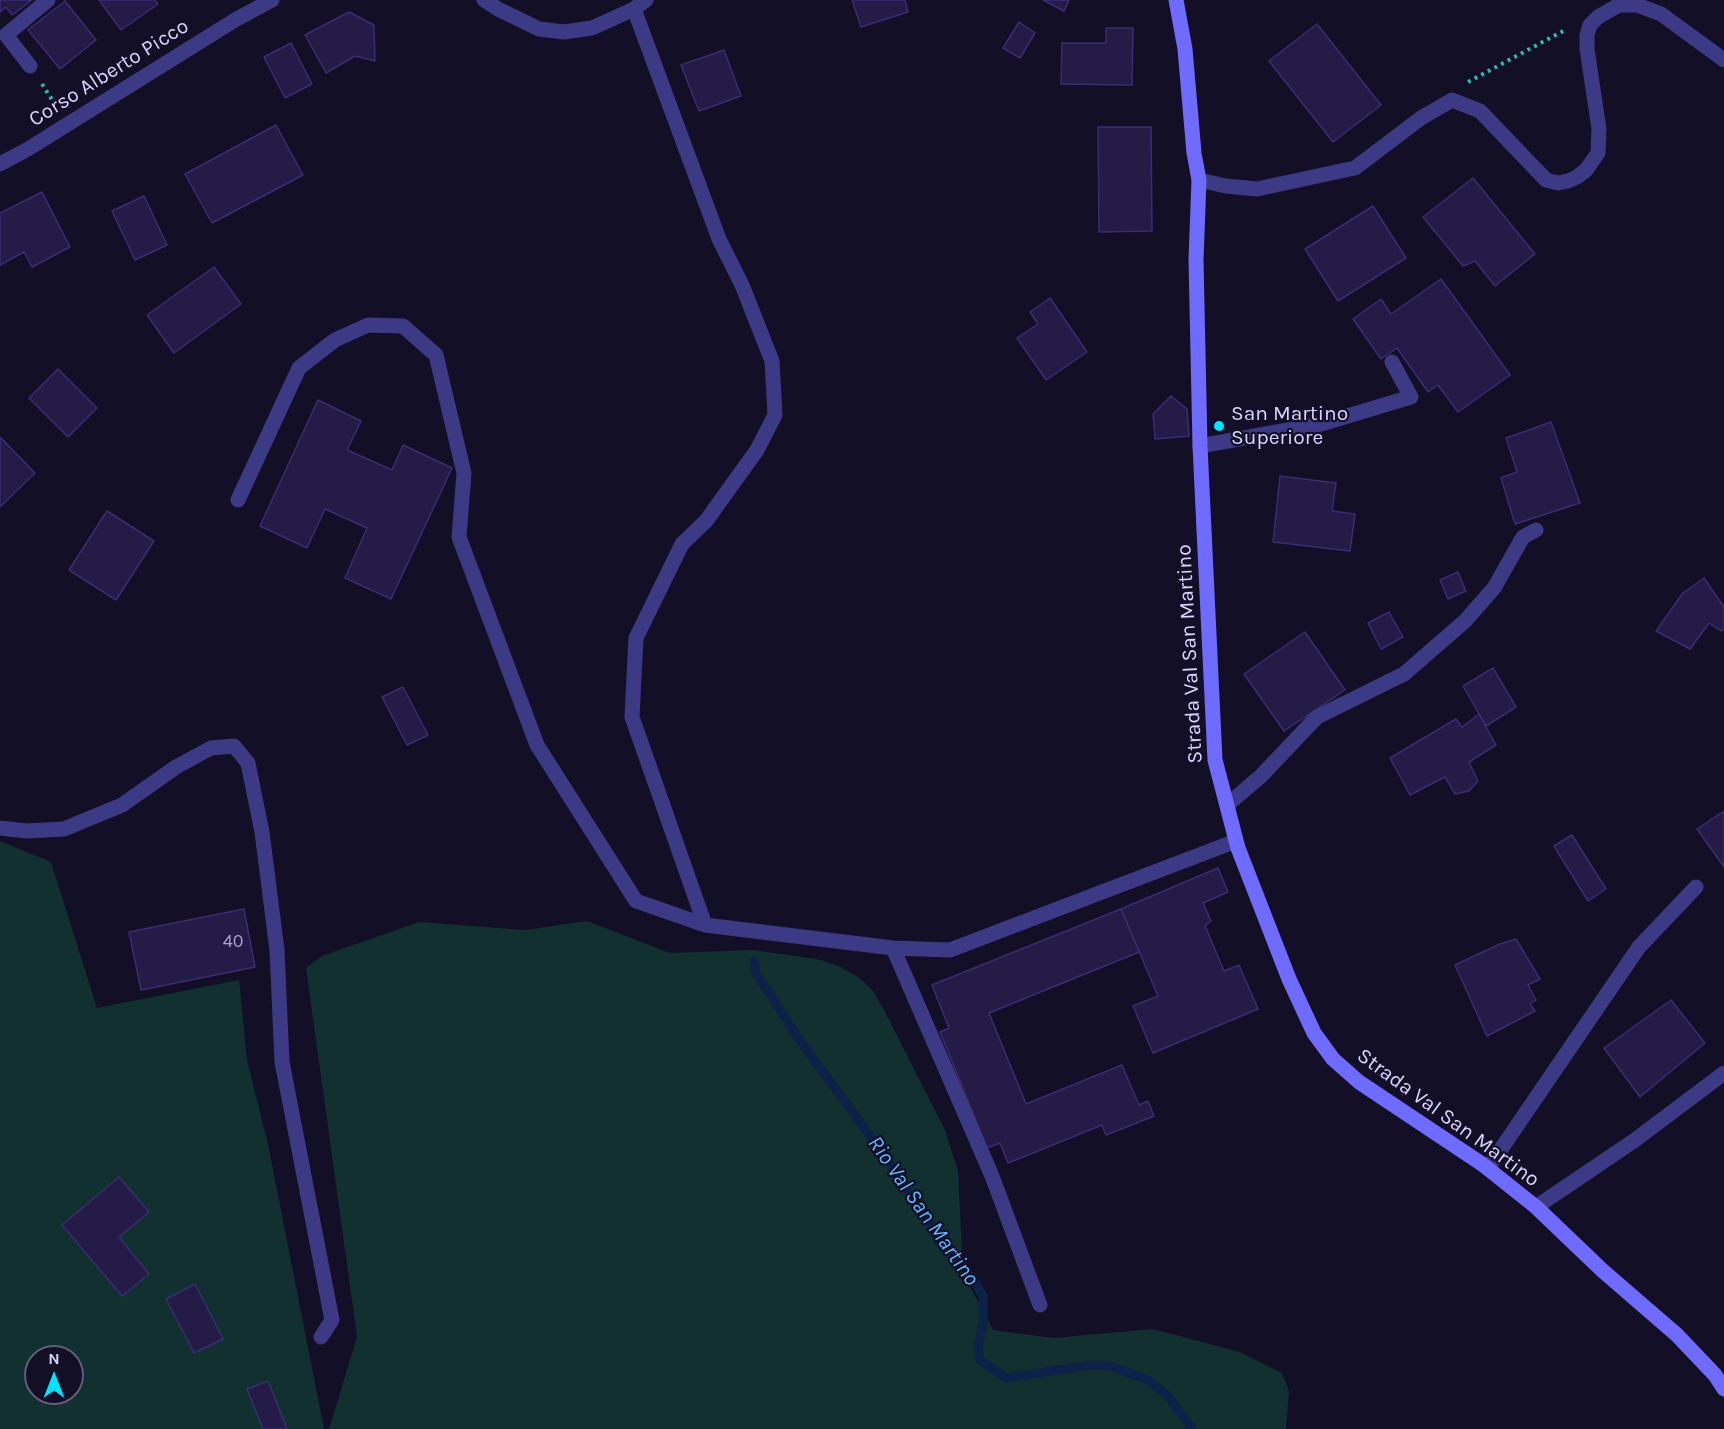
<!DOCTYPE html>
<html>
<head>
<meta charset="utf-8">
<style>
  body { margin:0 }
  #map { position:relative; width:1724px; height:1429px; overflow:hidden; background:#130f26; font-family:Karla,sans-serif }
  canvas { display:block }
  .north { position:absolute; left:24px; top:1345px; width:60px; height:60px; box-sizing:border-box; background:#130f26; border:2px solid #625e7d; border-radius:50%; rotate:0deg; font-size:16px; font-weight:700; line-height:24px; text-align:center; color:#d9d4ff }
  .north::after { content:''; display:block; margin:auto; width:21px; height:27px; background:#00e5ff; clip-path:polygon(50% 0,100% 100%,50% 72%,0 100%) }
</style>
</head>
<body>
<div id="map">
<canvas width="1724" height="1429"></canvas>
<div class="north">N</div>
</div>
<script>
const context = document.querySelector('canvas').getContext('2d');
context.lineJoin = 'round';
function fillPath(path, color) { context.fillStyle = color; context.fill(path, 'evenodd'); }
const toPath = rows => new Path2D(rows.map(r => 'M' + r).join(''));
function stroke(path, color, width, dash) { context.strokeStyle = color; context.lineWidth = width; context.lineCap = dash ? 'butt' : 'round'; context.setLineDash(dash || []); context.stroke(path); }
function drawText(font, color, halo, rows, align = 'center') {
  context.font = font + ' Karla,sans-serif'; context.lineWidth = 4.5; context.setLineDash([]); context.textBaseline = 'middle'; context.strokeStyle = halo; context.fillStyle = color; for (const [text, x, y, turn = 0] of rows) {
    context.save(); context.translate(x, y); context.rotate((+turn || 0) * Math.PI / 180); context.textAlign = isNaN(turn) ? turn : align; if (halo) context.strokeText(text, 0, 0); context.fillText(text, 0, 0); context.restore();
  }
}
fillPath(toPath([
  [0,841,51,862,97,1008,239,980,247,1060,268,1144,324,1429,0,1429],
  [36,1357,72,1357,72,1393,36,1393],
  [587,921,670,953,753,950,817,959,839,966,858,977,873,991,884,1010,945,1130,958,1171,963,1273,993,1330,1053,1338,1153,1329,1240,1352,1282,1373,1289,1391,1286,1429,329,1429,357,1337,306,968,322,956,419,922,526,930]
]), '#12302f');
stroke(toPath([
  [754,961,756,974,773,998,796,1035,873,1140,930,1223,939,1242,971,1276,983,1296,983,1323,978,1347,980,1360,1006,1378,1091,1365,1110,1366,1148,1380,1168,1396,1192,1429]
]), '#0c2248', 9);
const building = toPath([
  [0,0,32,0,12,15,6,7,0,12,0,0],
  [99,0,155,0,158,4,121,30,99,0],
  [852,0,905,0,908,12,861,27,852,0],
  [1043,0,1069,0,1064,11,1043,0],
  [65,1,96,40,60,69,28,30,65,1],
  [349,12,374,25,375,61,355,56,326,73,305,35,349,12],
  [1019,22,1035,33,1020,58,1003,48,1019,22],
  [1317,24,1381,105,1333,142,1269,61,1317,24],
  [1106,28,1133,28,1132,85,1061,84,1062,43,1106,43,1106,28],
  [291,43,312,84,285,98,264,57,291,43],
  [724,50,741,96,699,111,681,65,724,50],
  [276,125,303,175,212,223,185,174,276,125],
  [1098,127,1151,127,1152,231,1099,232,1098,127],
  [1473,178,1535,254,1495,286,1475,261,1463,266,1423,217,1473,178],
  [42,192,70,247,32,267,24,252,0,265,0,213,42,192],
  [144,196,167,245,135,260,112,211,144,196],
  [1373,206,1406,258,1338,301,1305,249,1373,206],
  [214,267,241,304,174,353,147,315,214,267],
  [1441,279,1510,375,1458,412,1438,385,1428,392,1397,348,1381,359,1353,319,1381,299,1391,314,1441,279],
  [1050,298,1087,352,1046,380,1017,338,1038,324,1030,312,1050,298],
  [58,369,97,408,68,437,29,398,58,369],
  [1171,396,1187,409,1189,436,1155,439,1153,414,1171,396],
  [318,400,361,421,347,450,392,470,403,445,452,468,391,599,345,578,367,528,325,509,307,548,260,526,318,400],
  [1551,422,1580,503,1515,524,1501,478,1517,472,1506,438,1551,422],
  [0,437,35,473,1,506,0,504,0,437],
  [1280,476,1336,483,1332,511,1355,514,1350,551,1273,542,1280,476],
  [107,511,154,541,116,600,69,570,107,511],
  [1458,572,1466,591,1448,599,1440,580,1458,572],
  [1704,578,1724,607,1724,629,1721,631,1709,623,1690,649,1656,631,1683,593,1704,578],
  [1389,612,1403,637,1381,649,1368,623,1389,612],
  [1305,632,1345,690,1284,731,1244,674,1305,632],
  [1493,668,1516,707,1486,726,1463,686,1493,668],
  [403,687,428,735,407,745,382,697,403,687],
  [1479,714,1496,745,1469,762,1478,781,1469,791,1455,794,1445,777,1410,795,1390,758,1456,719,1462,727,1479,714],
  [1724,811,1724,867,1697,829,1724,811],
  [1572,835,1606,889,1588,901,1554,846,1572,835],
  [1218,868,1228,892,1203,903,1211,921,1205,926,1224,971,1239,965,1258,1009,1153,1053,1133,1006,1158,996,1121,909,1218,868],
  [244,909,255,967,141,990,129,932,244,909],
  [1121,909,1139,952,989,1013,1026,1104,1122,1065,1139,1105,1148,1101,1154,1116,1106,1135,1102,1125,1008,1163,1000,1143,987,1148,940,1032,949,1028,932,985,1121,909],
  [1516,939,1540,979,1528,985,1536,1000,1530,1004,1535,1011,1487,1036,1455,965,1500,944,1516,939],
  [1671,1000,1705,1043,1640,1097,1604,1048,1671,1000],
  [119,1177,149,1212,119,1237,149,1274,122,1296,62,1225,119,1177],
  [195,1284,223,1339,194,1353,166,1299,195,1284],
  [268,1381,287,1429,263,1429,247,1389,268,1381]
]);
fillPath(building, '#241b47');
stroke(building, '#3b2d73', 1.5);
stroke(toPath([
  [1468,82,1565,30],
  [42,84,56,106]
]), '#2fb8b0', 4, [3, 4.5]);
stroke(toPath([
  [634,9,719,239,742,285,772,361,775,415,757,450,706,521,682,544,636,638,632,717,705,925],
  [1200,446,1321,424,1411,397,1392,362],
  [238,500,299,368,335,340,368,325,403,326,436,355,464,473,459,537,537,745,636,901,705,925,893,948,950,950,1236,841],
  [1227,805,1261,776,1317,717,1404,674,1465,621,1494,588,1523,537,1536,530],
  [893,948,992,1176,1040,1305],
  [1488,1168,1639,947,1696,887],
  [1536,1207,1635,1140,1724,1073]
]), '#3d3a85', 15);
stroke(toPath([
  [484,0,498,9,539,29,564,32,592,28,634,9,646,0],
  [30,66,6,35,48,0],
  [0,164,28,149,235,20,272,0],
  [1199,180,1226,186,1257,189,1355,168,1421,118,1452,100,1480,111,1546,180,1558,183,1568,181,1577,177,1586,170,1598,153,1599,129,1587,49,1587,35,1590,25,1598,17,1619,5,1637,5,1661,14,1724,60],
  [0,828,27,831,64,829,122,805,176,767,211,748,234,746,248,763,262,832,277,950,282,1062,332,1320,321,1337]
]), '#3d3a85', 15);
stroke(toPath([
  [1176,0,1185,49,1194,153,1199,180,1196,260,1200,446,1215,760,1238,848,1289,979,1314,1033,1333,1059,1359,1082,1482,1164,1536,1207,1603,1271,1677,1335,1715,1375,1724,1389]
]), '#6f6bff', 15);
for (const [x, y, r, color] of [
  [1219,426,6,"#00e5ff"]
]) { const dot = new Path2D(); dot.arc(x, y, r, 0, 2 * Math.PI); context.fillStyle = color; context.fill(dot); stroke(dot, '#130f26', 2); }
drawText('18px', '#aca6d1', null, [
  ["40",233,942]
]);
drawText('21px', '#d9d4ff', '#130f26', [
  ["Corso Alberto Picco",109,73,-32],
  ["Strada Val San Martino",1190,654,-93],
  ["Strada Val San Martino",1448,1118,36]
]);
drawText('21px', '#d9d4ff', '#130f26', [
  ["San Martino",1231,414],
  ["Superiore",1231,438]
], 'left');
drawText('italic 22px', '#62b6ff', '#130f26', [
  ["Rio Val San Martino",923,1211,55]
]);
</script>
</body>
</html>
